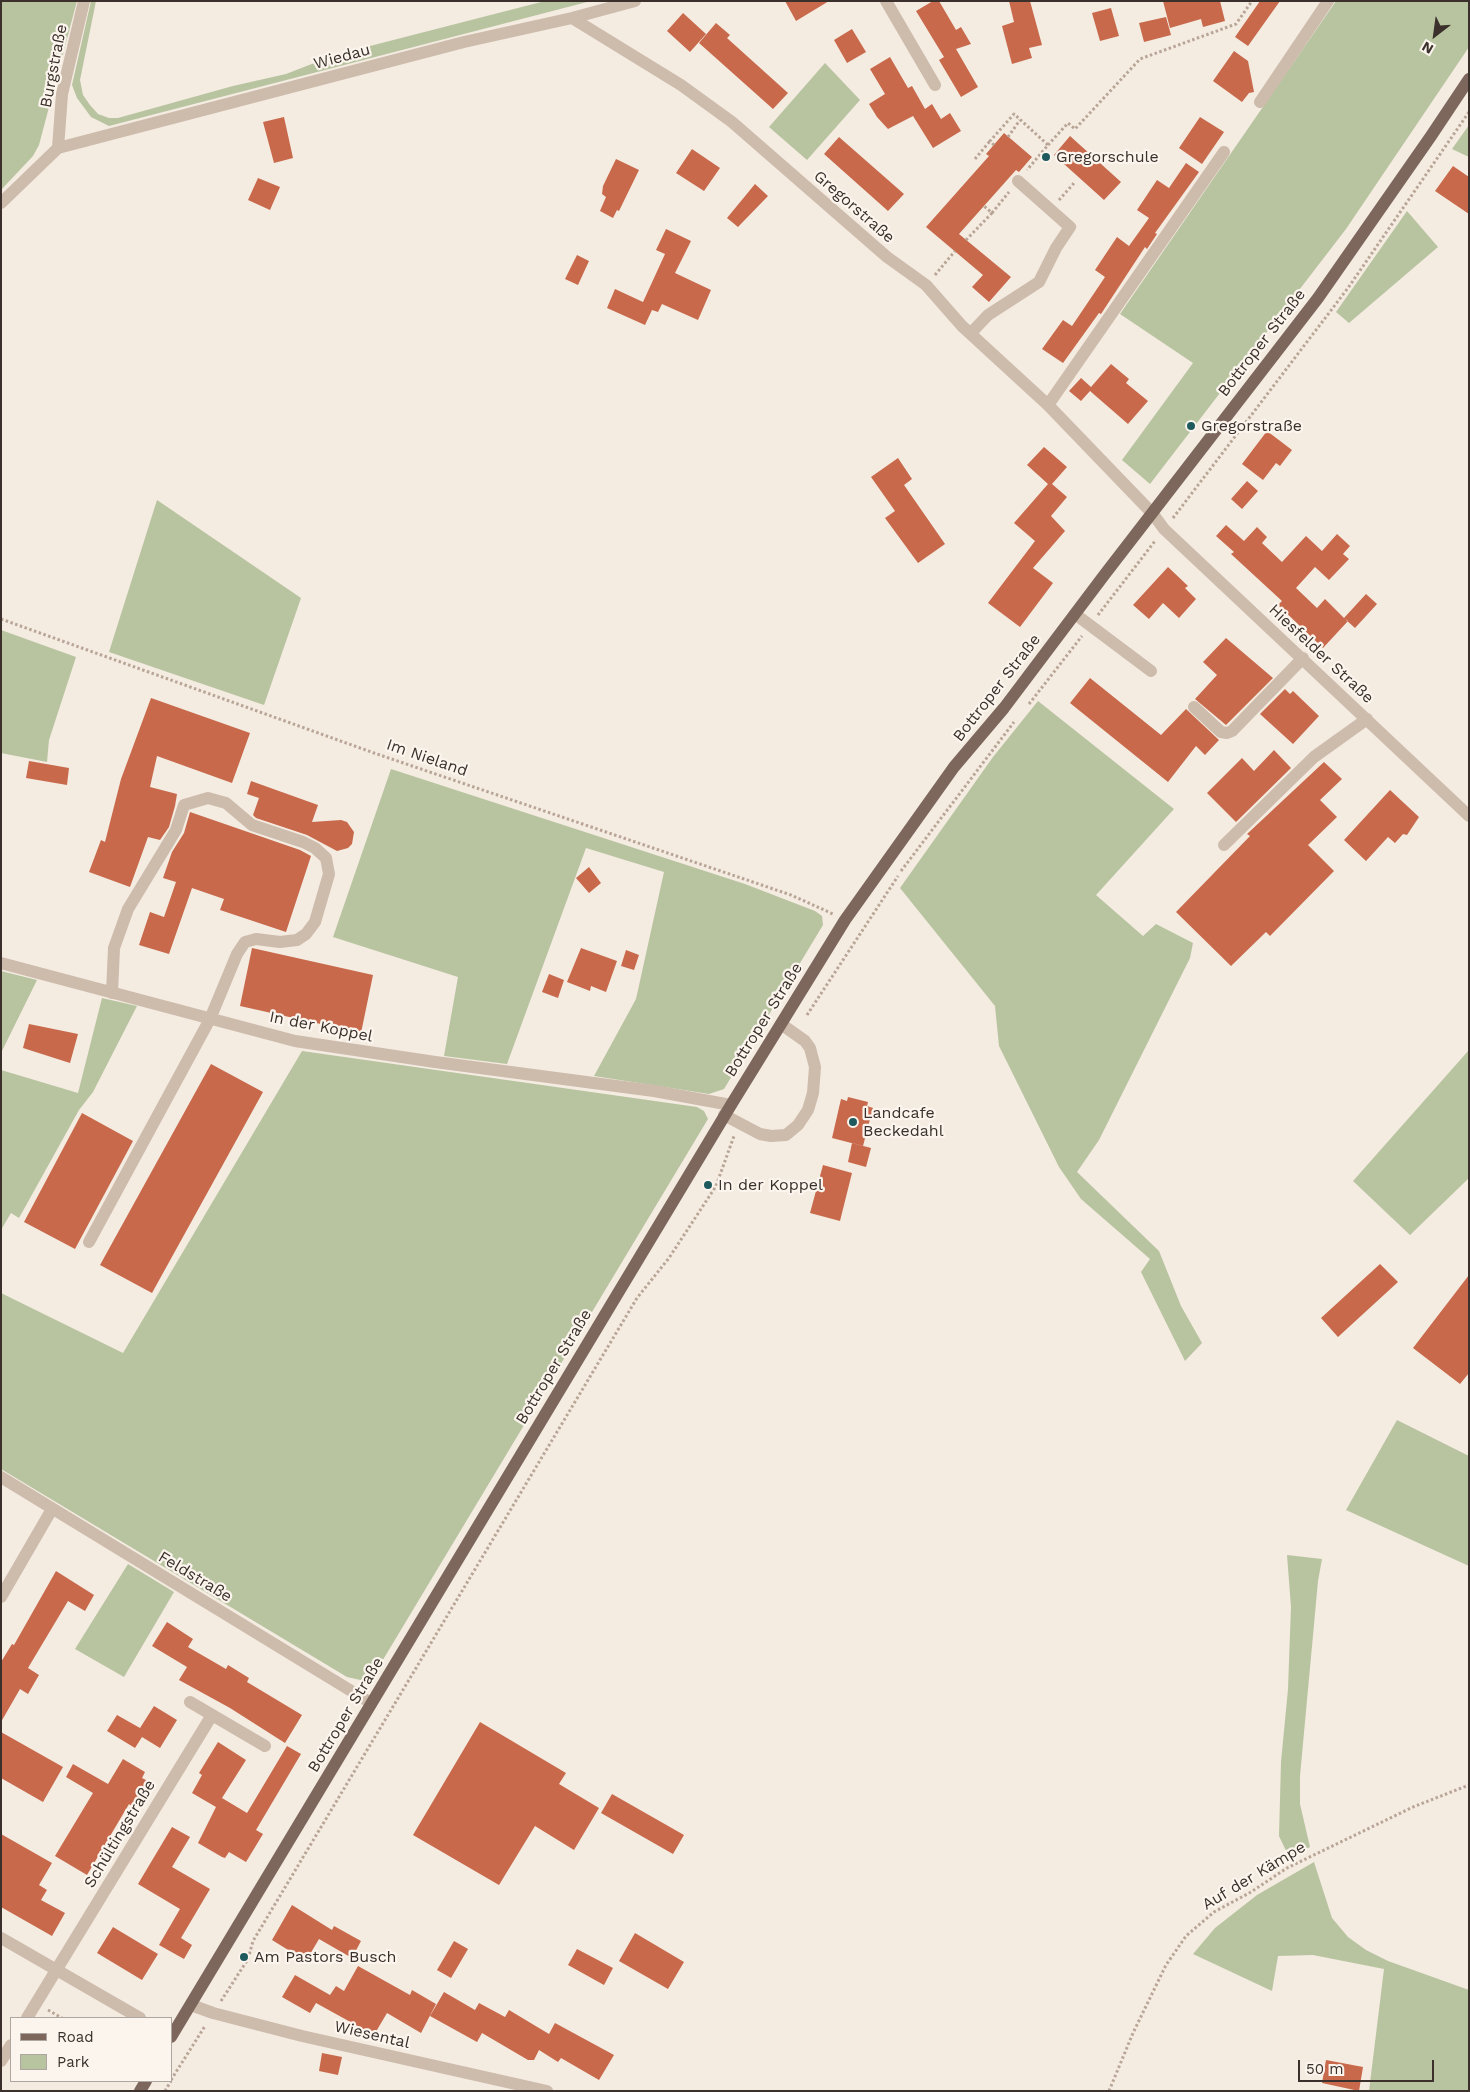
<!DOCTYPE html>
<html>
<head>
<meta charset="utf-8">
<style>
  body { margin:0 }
  #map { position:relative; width:1470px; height:2092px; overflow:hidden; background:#f4ebe1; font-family:"Work Sans",sans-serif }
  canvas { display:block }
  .frame { position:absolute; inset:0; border:2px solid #3b302b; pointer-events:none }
  .legend { position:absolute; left:10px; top:2017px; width:162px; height:65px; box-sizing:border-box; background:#fbf5ee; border:1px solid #aea6a0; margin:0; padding:6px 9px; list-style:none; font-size:15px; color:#3b302b }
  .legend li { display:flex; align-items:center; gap:10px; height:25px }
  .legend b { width:25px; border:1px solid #aea6a0 }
  .north { position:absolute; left:1410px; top:10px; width:50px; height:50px; -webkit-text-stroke:4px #fbf5ee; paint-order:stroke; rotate:210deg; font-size:14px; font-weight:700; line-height:20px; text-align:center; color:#3b302b }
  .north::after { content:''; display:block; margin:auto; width:18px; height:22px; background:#3b302b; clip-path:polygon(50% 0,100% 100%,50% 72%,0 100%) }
  .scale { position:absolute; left:1298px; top:2060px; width:136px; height:22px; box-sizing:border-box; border:2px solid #3b302b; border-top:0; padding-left:6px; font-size:15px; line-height:18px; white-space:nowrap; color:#3b302b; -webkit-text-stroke:4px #fbf5ee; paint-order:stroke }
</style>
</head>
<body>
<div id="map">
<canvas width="1470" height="2092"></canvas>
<div class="frame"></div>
<ul class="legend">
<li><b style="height:6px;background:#7d675c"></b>Road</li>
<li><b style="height:14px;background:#b8c4a0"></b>Park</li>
</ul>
<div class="north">N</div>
<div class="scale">50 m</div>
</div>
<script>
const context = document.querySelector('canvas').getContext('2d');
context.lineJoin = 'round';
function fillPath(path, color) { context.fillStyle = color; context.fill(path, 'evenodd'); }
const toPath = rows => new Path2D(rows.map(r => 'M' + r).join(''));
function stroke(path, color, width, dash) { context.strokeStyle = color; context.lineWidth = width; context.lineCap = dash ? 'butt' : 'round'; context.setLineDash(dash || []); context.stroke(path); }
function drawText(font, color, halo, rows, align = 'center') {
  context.font = font + ' "Work Sans",sans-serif'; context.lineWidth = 4.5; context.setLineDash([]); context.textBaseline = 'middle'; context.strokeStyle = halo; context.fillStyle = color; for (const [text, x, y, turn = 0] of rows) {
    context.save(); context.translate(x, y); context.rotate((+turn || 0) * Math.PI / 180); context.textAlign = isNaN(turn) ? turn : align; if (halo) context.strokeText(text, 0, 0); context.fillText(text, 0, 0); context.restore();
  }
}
fillPath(toPath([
  [1,1,77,1,39,145,33,156,1,190],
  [91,1,96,1,80,80,83,95,90,105,98,114,109,118,118,118,233,86,286,74,335,55,545,1,591,1,109,126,91,117,77,98,72,85],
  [1336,1,1469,1,1469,47,1346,229,1150,484,1122,460,1193,363,1120,314],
  [825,63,860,100,807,160,769,127],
  [1469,125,1469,157,1452,149],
  [1407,211,1438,247,1349,323,1336,312],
  [157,500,301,598,264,705,109,652],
  [1,630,76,657,49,740,47,762,1,753],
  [1038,701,1174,809,1096,895,1143,936,1156,924,1193,943,1190,958,1099,1140,1077,1172,1159,1251,1181,1306,1202,1343,1185,1361,1141,1272,1150,1259,1081,1199,1059,1167,999,1046,995,1006,900,888,993,757],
  [391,769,745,884,815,911,822,916,823,925,724,1089,709,1094,594,1076,636,999,664,872,586,848,507,1064,444,1056,458,977,333,937],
  [1,971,37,980,1,1053],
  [102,998,137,1006,93,1092,79,1110,19,1218,11,1213,1,1230,1,1070,78,1093],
  [1469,1050,1469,1178,1410,1235,1353,1181],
  [302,1051,697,1107,704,1111,708,1119,372,1678,365,1681,347,1677,1,1469,1,1293,123,1353],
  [1397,1420,1469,1456,1469,1566,1346,1510],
  [1287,1555,1322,1559,1318,1581,1300,1776,1300,1804,1310,1847,1289,1857,1279,1836,1281,1762,1288,1689,1291,1607],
  [128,1564,174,1592,124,1677,75,1649],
  [1314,1862,1332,1918,1348,1937,1366,1950,1388,1961,1469,1990,1469,2091,1369,2091,1384,1969,1313,1955,1278,1956,1272,1991,1193,1954,1215,1928,1257,1895]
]), '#b8c4a0');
fillPath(toPath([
  [785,1,829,1,796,21],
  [933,1,939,1,956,30,961,27,971,44,956,49,978,87,961,97,939,60,944,57,916,11],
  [1009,1,1030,1,1042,45,1029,48,1032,58,1012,64,1002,26,1014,22],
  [1163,1,1220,1,1225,21,1203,27,1201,19,1170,28],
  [1260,1,1280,1,1248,46,1235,37],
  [1111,8,1119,36,1100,41,1092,13],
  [683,13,706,34,690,52,667,31],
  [1166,17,1171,35,1144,42,1139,23],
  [716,23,730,35,727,38,788,93,773,109,699,43],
  [852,29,866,52,847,63,834,40],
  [1234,51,1248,61,1254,92,1249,93,1242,102,1213,81],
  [890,57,908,88,912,86,925,109,932,104,941,119,950,113,961,131,933,148,913,116,888,129,877,117,869,104,885,94,870,69],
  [284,117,293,158,274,163,263,122],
  [1200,117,1224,132,1202,164,1179,148],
  [1004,133,1032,157,1019,172,1016,170,959,234,1011,277,989,302,972,287,983,275,926,227,989,156,986,154],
  [1070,136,1121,182,1104,200,1054,155],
  [839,137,904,194,888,211,824,154],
  [692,149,720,168,704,191,676,173],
  [616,159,639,170,619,211,617,210,613,218,600,211,606,197,602,194,603,186],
  [1186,163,1199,172,1155,233,1157,234,1147,249,1145,247,1101,314,1099,313,1063,363,1042,349,1063,320,1072,326,1105,277,1095,270,1117,237,1129,246,1149,218,1137,210,1157,180,1169,188],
  [1453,166,1469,177,1469,214,1435,191],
  [258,178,280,187,270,210,248,200],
  [755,184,768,196,738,227,727,218],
  [666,229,691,241,675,273,711,290,698,320,662,304,658,312,652,310,645,325,607,308,615,289,643,302,665,254,656,250],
  [577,255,589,261,578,285,565,279],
  [1111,364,1129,379,1126,383,1148,401,1128,424,1090,391,1081,401,1069,391,1081,378,1091,387],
  [1267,431,1292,450,1280,466,1276,463,1263,480,1242,464],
  [1044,447,1067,467,1052,484,1067,497,1051,516,1065,531,1033,568,1053,583,1020,627,988,603,1035,541,1014,523,1048,484,1027,465],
  [898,458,912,479,904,485,945,544,918,563,885,518,895,511,871,477],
  [1247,481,1258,491,1242,509,1231,499],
  [1226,525,1244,541,1257,527,1267,537,1262,543,1282,562,1306,536,1322,551,1337,534,1350,546,1343,554,1349,559,1329,580,1315,567,1296,588,1317,608,1325,599,1344,618,1366,594,1377,604,1355,628,1345,619,1348,621,1323,648,1278,605,1282,601,1231,554,1234,552,1216,536],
  [1168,567,1188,586,1185,588,1196,599,1179,618,1163,603,1149,619,1133,605],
  [1226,638,1273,678,1226,725,1195,699,1217,675,1203,662],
  [1090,678,1161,735,1186,709,1219,740,1205,755,1196,746,1168,782,1070,703],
  [1285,689,1290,694,1293,691,1319,716,1293,744,1260,714],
  [151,698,250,733,232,783,157,756,150,787,177,794,175,806,169,827,160,840,148,837,130,887,89,872,101,840,105,842,121,779],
  [1274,750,1291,768,1236,822,1207,793,1242,758,1254,771],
  [29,761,69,768,67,785,26,778],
  [1324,762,1342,779,1320,800,1337,817,1308,845,1334,871,1270,936,1266,932,1231,966,1176,912,1250,836,1247,834],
  [251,781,318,805,312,822,341,820,347,822,354,832,352,844,348,848,337,851,307,835,256,818,253,815,259,798,247,794],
  [1390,790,1419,817,1407,835,1403,834,1395,843,1388,837,1366,861,1344,840],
  [190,812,300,850,311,856,286,932,220,910,224,899,192,888,169,954,139,945,150,912,164,917,176,882,163,878,172,852,184,833],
  [589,867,601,883,589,893,576,878],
  [252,948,373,975,361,1033,240,1006],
  [581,948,617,961,606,992,591,986,590,991,567,982],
  [626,950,639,955,634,970,621,966],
  [549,974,564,980,558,998,542,992],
  [29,1024,78,1034,70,1063,23,1048],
  [211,1064,263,1092,152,1293,100,1265],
  [848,1097,868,1102,867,1106,873,1108,863,1146,832,1138,841,1099,847,1101],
  [82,1113,133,1141,75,1249,24,1222],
  [852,1143,871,1148,866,1167,848,1162],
  [823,1165,852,1173,840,1221,810,1213],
  [1380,1264,1398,1282,1338,1337,1321,1318],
  [1469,1275,1469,1373,1460,1384,1413,1348],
  [56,1571,94,1595,85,1611,68,1601,28,1668,39,1675,28,1694,20,1689,1,1722,1,1662,12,1644,14,1645],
  [167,1622,193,1639,188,1647,226,1669,228,1665,249,1678,247,1682,302,1715,285,1743,230,1708,179,1680,187,1667,152,1646],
  [154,1706,177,1720,160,1748,142,1737,135,1748,107,1731,117,1715,140,1728],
  [480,1722,566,1773,559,1784,599,1808,574,1850,535,1826,499,1885,413,1835],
  [1,1732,63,1767,43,1802,1,1778],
  [218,1742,246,1760,222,1798,247,1813,287,1746,301,1754,256,1830,263,1834,246,1862,229,1852,225,1858,222,1857,198,1843,216,1807,192,1793,202,1775,199,1773],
  [123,1759,145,1772,142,1778,148,1781,133,1807,129,1804,87,1875,55,1856,93,1793,66,1777,73,1764,108,1784],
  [612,1794,684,1835,673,1854,601,1813],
  [172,1827,190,1837,172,1867,210,1889,181,1938,192,1945,184,1959,159,1945,180,1909,138,1884],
  [1,1834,52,1863,39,1885,47,1890,41,1900,65,1913,52,1936,1,1907],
  [292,1905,332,1930,334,1926,361,1941,352,1958,319,1939,306,1961,272,1940],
  [113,1927,158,1954,142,1980,97,1953],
  [635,1933,684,1962,668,1989,619,1961],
  [454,1941,468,1949,451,1978,437,1970],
  [577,1949,613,1968,604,1985,568,1965],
  [358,1966,410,1995,412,1990,436,2004,421,2033,387,2013,374,2035,316,2003,310,2013,282,1997,295,1975,330,1995,336,1986,344,1991],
  [444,1992,475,2010,479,2003,505,2017,509,2010,549,2034,555,2023,614,2055,599,2080,561,2058,558,2062,539,2050,534,2060,528,2060,482,2033,477,2042,430,2016],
  [322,2053,342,2057,338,2075,319,2071],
  [1326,2060,1363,2067,1359,2091,1322,2083]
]), '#c8694b');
stroke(toPath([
  [1008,137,1020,120],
  [994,145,990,141,1014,114,1048,145,1027,170],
  [1048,145,1068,123,1075,129,1140,59,1236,24,1252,1],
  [975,159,990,141],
  [1059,200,1075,182],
  [992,213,1009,192],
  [966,240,992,213,984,206],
  [935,275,955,251],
  [1173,518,1348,288,1469,112],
  [1098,615,1155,541],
  [1,619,374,753,791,895,833,914],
  [1029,704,1082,636],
  [901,871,1014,722],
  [807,1015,898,876],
  [221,2001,248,1959,253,1941,637,1298,669,1258,716,1186,734,1136],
  [48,2010,62,2018],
  [171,2080,205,2026],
  [165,2091,171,2081],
  [1109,2091,1133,2033,1166,1965,1186,1936,1214,1912,1251,1892,1287,1868,1413,1807,1469,1785]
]), '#b9a596', 3, [2.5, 2.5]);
stroke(toPath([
  [886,1,935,85],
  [572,18,681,85,732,122,887,257,926,285,962,326,1048,405,1153,514,1164,529,1469,816],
  [1260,102,1328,1],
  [58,148,464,42,572,18,635,1],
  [1,203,58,148,62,94,84,1],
  [971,333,988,315,1039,282,1056,248,1070,227,1018,181],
  [1048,405,1224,152],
  [1075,614,1151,671],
  [1194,707,1221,732,1227,733,1232,731,1303,658],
  [1224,845,1314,757,1367,719],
  [1,963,295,1041,435,1062,654,1091,731,1105],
  [724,1115,760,1134,771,1136,786,1135,798,1125,808,1110,813,1093,815,1067,810,1048,805,1041,781,1024],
  [89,1242,210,1019,237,954,245,942,256,939,280,942,297,940,306,934,315,922,329,874,326,858,315,848,303,842,252,825,226,803,208,798,184,805,176,830,128,909,114,948,112,993],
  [1,1477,371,1703],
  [1,1597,52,1509],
  [190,1702,265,1746],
  [1,1938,140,2018],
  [191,2005,213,2013,302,2036,547,2091],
  [27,2018,212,1715],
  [1,2061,11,2045]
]), '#cdbbac', 12);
stroke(toPath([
  [171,2037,731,1105,845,920,954,767,1004,708,1105,574,1318,298,1431,136,1469,79],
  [140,2091,146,2081]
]), '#7d675c', 12);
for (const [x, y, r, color] of [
  [1046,157,5,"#1f5a5e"],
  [1191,426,5,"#1f5a5e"],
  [853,1122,5,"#1f5a5e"],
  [708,1185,5,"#1f5a5e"],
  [244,1957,5,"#1f5a5e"]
]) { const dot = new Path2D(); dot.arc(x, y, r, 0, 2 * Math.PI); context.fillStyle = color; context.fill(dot); stroke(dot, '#fbf5ee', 2); }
drawText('16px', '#3b302b', '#fbf5ee', [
  ["Wiedau",342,57,-15],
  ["Burgstraße",54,66,-79],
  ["Gregorstraße",854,207,41],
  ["Bottroper Straße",1262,343,-52],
  ["Hiesfelder Straße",1321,654,43],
  ["Bottroper Straße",997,688,-52],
  ["Im Nieland",427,758,19],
  ["Bottroper Straße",764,1020,-58],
  ["In der Koppel",321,1027,11],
  ["Bottroper Straße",554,1367,-59],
  ["Feldstraße",195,1577,31],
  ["Bottroper Straße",346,1715,-59],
  ["Schültingstraße",120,1834,-59],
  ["Auf der Kämpe",1254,1876,-31],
  ["Wiesental",372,2035,13]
]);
drawText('16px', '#3b302b', '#fbf5ee', [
  ["Gregorschule",1056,157],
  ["Gregorstraße",1201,426],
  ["Landcafe",863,1113],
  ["Beckedahl",863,1131],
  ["In der Koppel",718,1185],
  ["Am Pastors Busch",254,1957]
], 'left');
</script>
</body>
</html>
